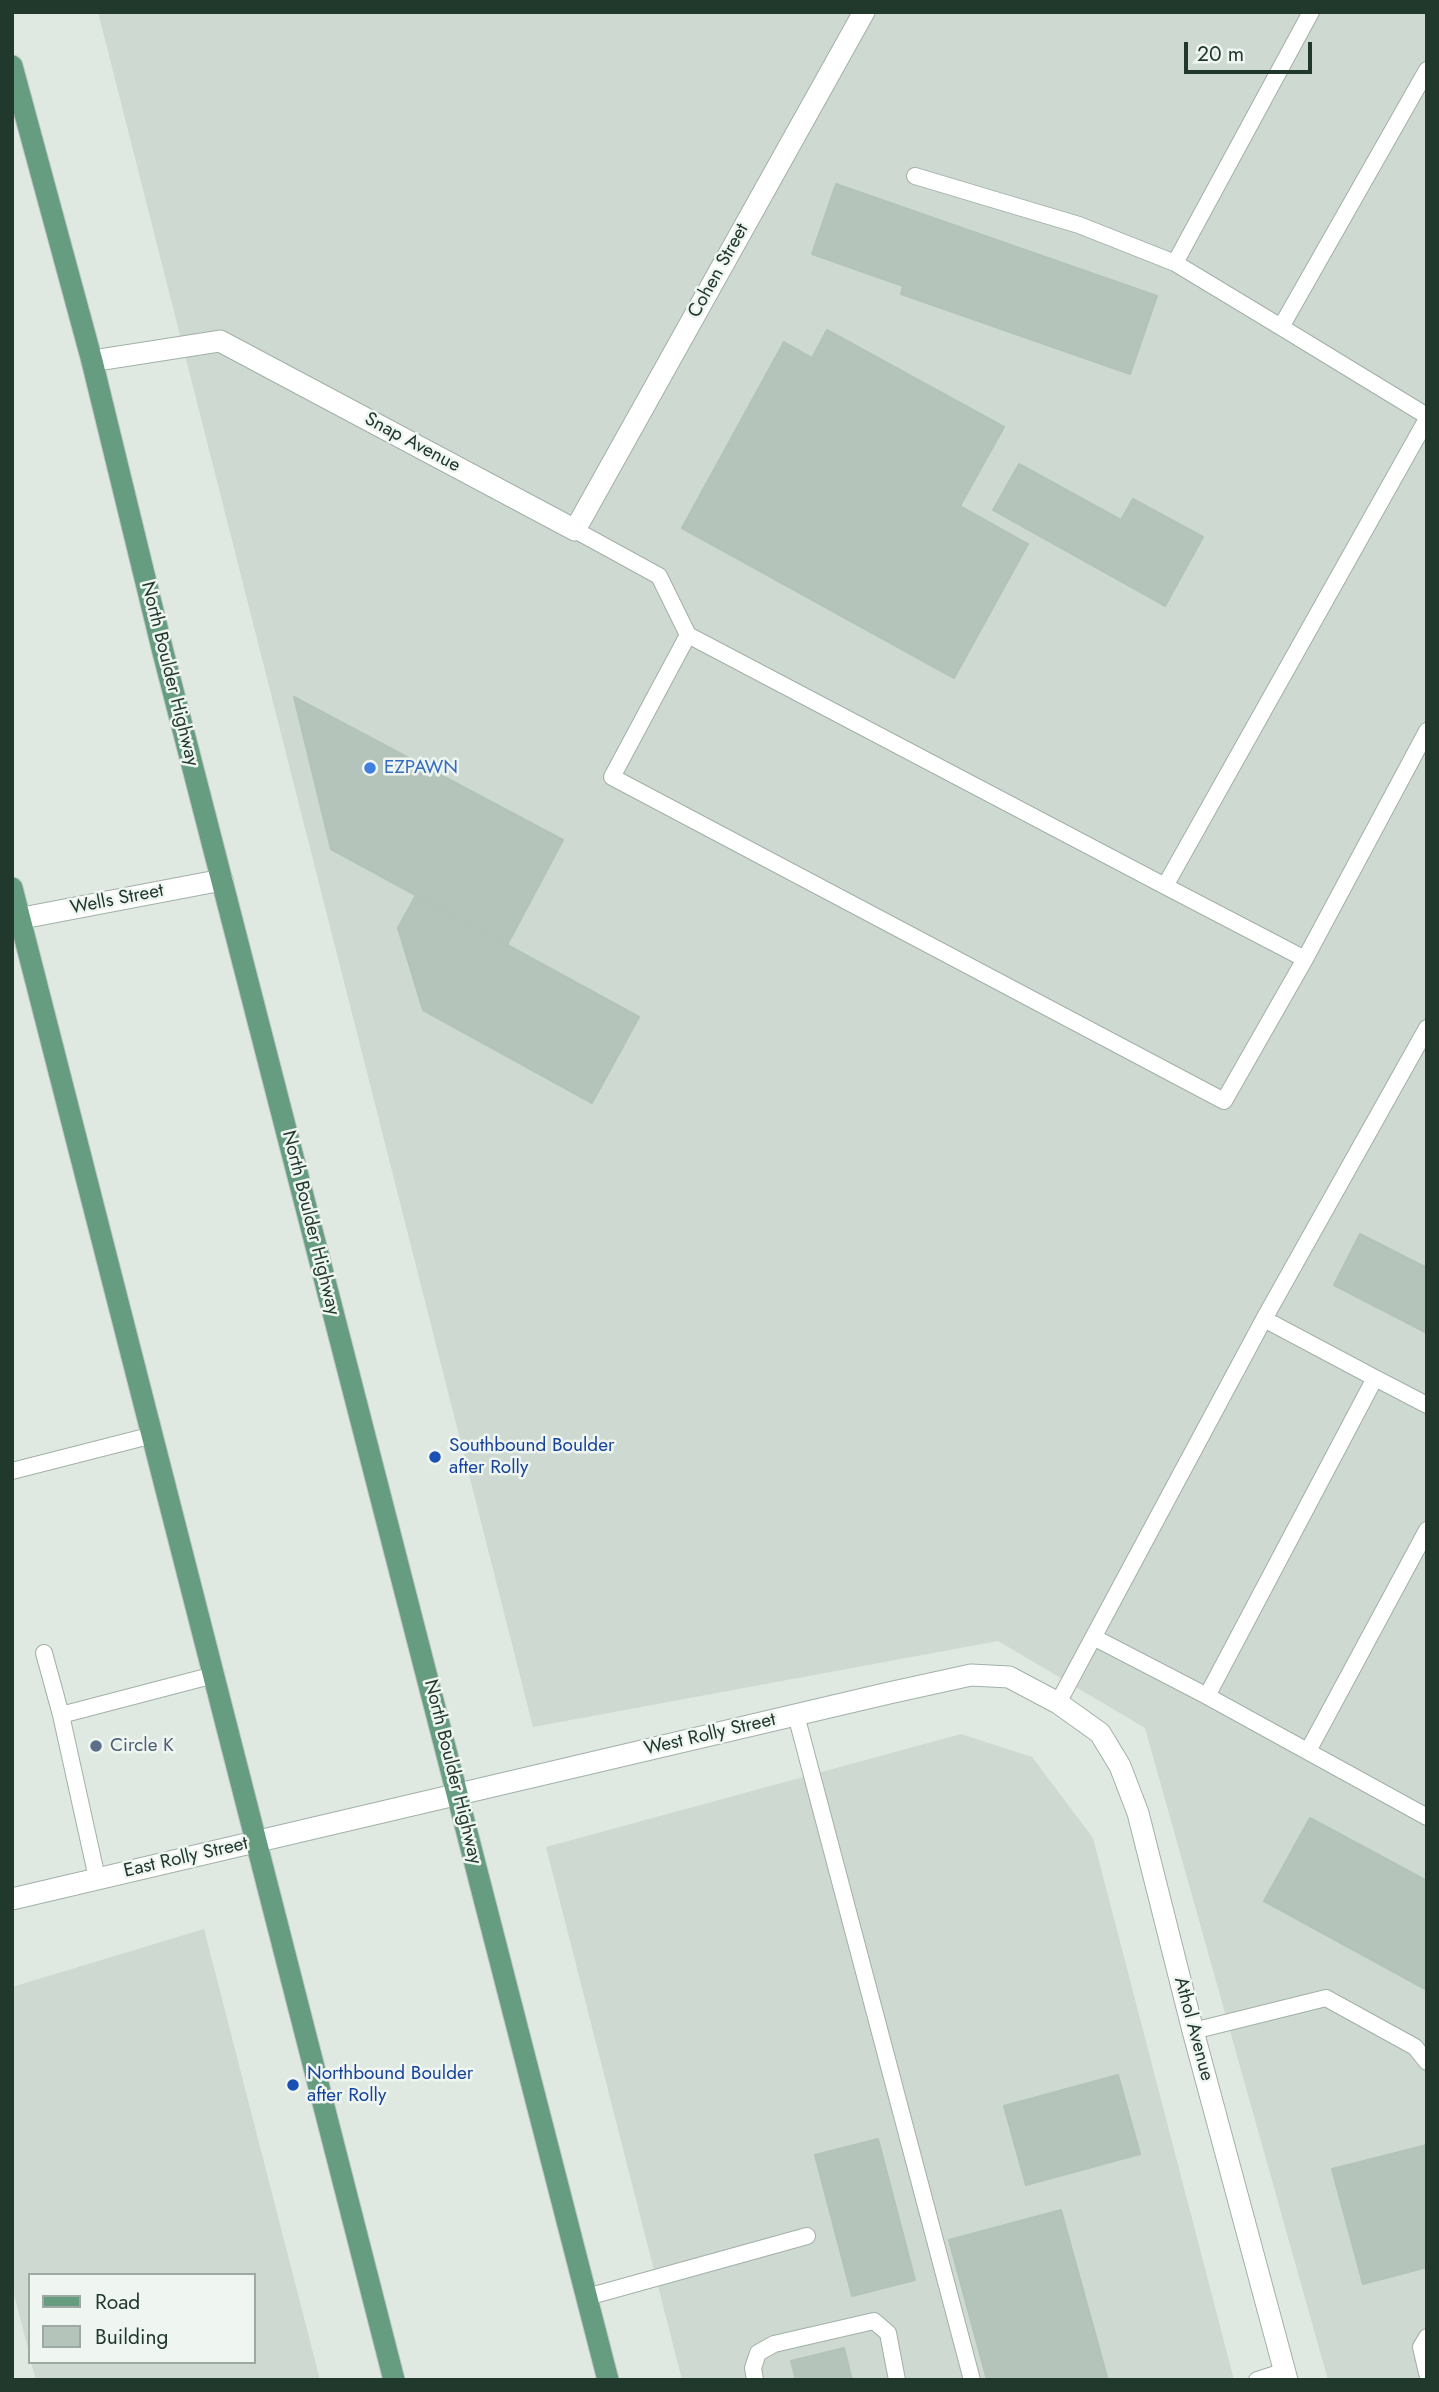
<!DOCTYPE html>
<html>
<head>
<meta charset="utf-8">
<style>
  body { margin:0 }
  #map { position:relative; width:1439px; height:2392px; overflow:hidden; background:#dfe9e2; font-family:Jost,sans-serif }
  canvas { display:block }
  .frame { position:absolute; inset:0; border:14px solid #21382d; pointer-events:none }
  .legend { position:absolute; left:28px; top:2273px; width:228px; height:91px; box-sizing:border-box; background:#eff6f1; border:2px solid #9daaa3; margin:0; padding:9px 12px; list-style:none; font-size:21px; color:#21382d }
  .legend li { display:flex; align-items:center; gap:14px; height:35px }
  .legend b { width:35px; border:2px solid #9daaa3 }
  .scale { position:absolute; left:1184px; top:42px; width:128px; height:32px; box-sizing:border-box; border:4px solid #21382d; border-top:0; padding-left:9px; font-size:21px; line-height:24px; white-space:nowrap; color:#21382d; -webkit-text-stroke:5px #eff6f1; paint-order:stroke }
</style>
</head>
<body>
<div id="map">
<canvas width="1439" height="2392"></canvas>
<div class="frame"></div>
<ul class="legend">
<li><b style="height:9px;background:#669d81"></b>Road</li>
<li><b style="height:19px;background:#b5c4bb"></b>Building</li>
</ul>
<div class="scale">20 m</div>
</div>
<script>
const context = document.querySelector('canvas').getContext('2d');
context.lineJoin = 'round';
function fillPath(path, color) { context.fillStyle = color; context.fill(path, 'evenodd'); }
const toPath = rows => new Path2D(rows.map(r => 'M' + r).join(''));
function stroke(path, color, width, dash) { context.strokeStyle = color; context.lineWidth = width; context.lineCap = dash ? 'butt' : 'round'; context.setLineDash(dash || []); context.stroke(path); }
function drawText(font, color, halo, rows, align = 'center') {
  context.font = font + ' Jost,sans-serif'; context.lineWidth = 5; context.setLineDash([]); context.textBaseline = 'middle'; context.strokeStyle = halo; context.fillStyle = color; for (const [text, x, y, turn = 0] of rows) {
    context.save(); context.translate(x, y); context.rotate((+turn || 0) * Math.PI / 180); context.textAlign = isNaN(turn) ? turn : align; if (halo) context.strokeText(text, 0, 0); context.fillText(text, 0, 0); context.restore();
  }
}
fillPath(toPath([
  [98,12,1427,12,1427,2380,1328,2380,1145,1728,998,1641,533,1727],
  [961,1734,1032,1757,1093,1838,1234,2380,682,2380,546,1847],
  [204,1929,320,2380,36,2380,31,2362,254,2362,254,2275,30,2275,30,2356,12,2287,12,1987]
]), '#cdd9d1');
const building = toPath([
  [836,184,1157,296,1130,374,901,294,903,286,812,254,836,184],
  [827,330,1004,427,960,506,1028,544,954,678,682,528,784,342,812,358,827,330],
  [1019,464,1121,520,1133,499,1203,537,1165,606,993,510,1019,464],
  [294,697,563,840,507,945,331,849,294,697],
  [416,895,639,1017,592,1103,423,1010,398,928,416,895],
  [1360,1234,1427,1268,1427,1333,1334,1285,1360,1234],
  [1310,1818,1427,1881,1427,1990,1264,1901,1310,1818],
  [1118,2075,1140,2154,1026,2185,1004,2106,1118,2075],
  [878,2139,915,2280,852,2296,815,2155,878,2139],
  [1427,2145,1427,2267,1363,2284,1332,2169,1427,2145],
  [1061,2210,1107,2377,1097,2380,987,2380,949,2240,1061,2210],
  [844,2348,852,2380,796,2380,791,2361,844,2348]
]);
fillPath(building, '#b5c4bb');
stroke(building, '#b2c3b8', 2);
const lane = toPath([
  [915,176,1079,225,1175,263,1311,12],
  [1175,263,1281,327,1427,70],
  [1281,327,1427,416],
  [1427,419,1165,886,1305,959,1427,731],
  [575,530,659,576,688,635],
  [1165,886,688,635,612,777,1224,1101,1305,959],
  [1264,1319,1427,1028],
  [1427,1405,1375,1378,1207,1696,1427,1817],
  [12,1471,153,1435],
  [1095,1638,1207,1696],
  [44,1653,61,1715],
  [1058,1703,1264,1319,1375,1378],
  [796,1715,972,2380],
  [1308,1751,1427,1530],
  [97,1878,61,1715,214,1675],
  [1193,2031,1326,1998,1415,2047,1427,2062],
  [587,2297,807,2236],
  [1427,2337,1421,2347,1427,2373],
  [755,2380,753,2368,758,2353,774,2344,874,2321,888,2333,897,2380],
  [1257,2380,1285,2371]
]);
const street = toPath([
  [92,361,220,341,575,530,864,12],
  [12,920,222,880],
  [12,1899,889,1693,971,1675,1009,1677,1058,1703,1100,1733,1120,1766,1138,1813,1193,2031,1287,2380]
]);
const primary = toPath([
  [12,66,92,361,163,652,608,2380],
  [12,888,394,2380]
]);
stroke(lane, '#a2b0a8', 18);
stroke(street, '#a2b0a8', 23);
stroke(primary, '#bcc3c0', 23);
stroke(lane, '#fff', 16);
stroke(street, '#fff', 21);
stroke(primary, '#669d81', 21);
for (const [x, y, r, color] of [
  [370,768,7,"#3f7fe0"],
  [435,1457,7,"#1a4fb4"],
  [96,1746,7,"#5c6f8a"],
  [293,2085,7,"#1a4fb4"]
]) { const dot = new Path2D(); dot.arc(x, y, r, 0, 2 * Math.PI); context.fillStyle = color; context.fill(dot); stroke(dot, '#eff6f1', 2.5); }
drawText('19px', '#21382d', '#eff6f1', [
  ["Cohen Street",719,271,-61],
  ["Snap Avenue",412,443,28],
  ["North Boulder Highway",169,674,76],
  ["Wells Street",117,900,-11],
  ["North Boulder Highway",310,1223,76],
  ["West Rolly Street",710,1735,-13],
  ["North Boulder Highway",452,1772,76],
  ["East Rolly Street",186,1858,-13],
  ["Athol Avenue",1193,2029,75]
]);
drawText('19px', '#366cbe', '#eff6f1', [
  ["EZPAWN",384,768]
], 'left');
drawText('19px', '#164399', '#eff6f1', [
  ["Southbound Boulder",449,1446],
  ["after Rolly",449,1468],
  ["Northbound Boulder",307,2074],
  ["after Rolly",307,2096]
], 'left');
drawText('19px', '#4e5e75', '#eff6f1', [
  ["Circle K",110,1746]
], 'left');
</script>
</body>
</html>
